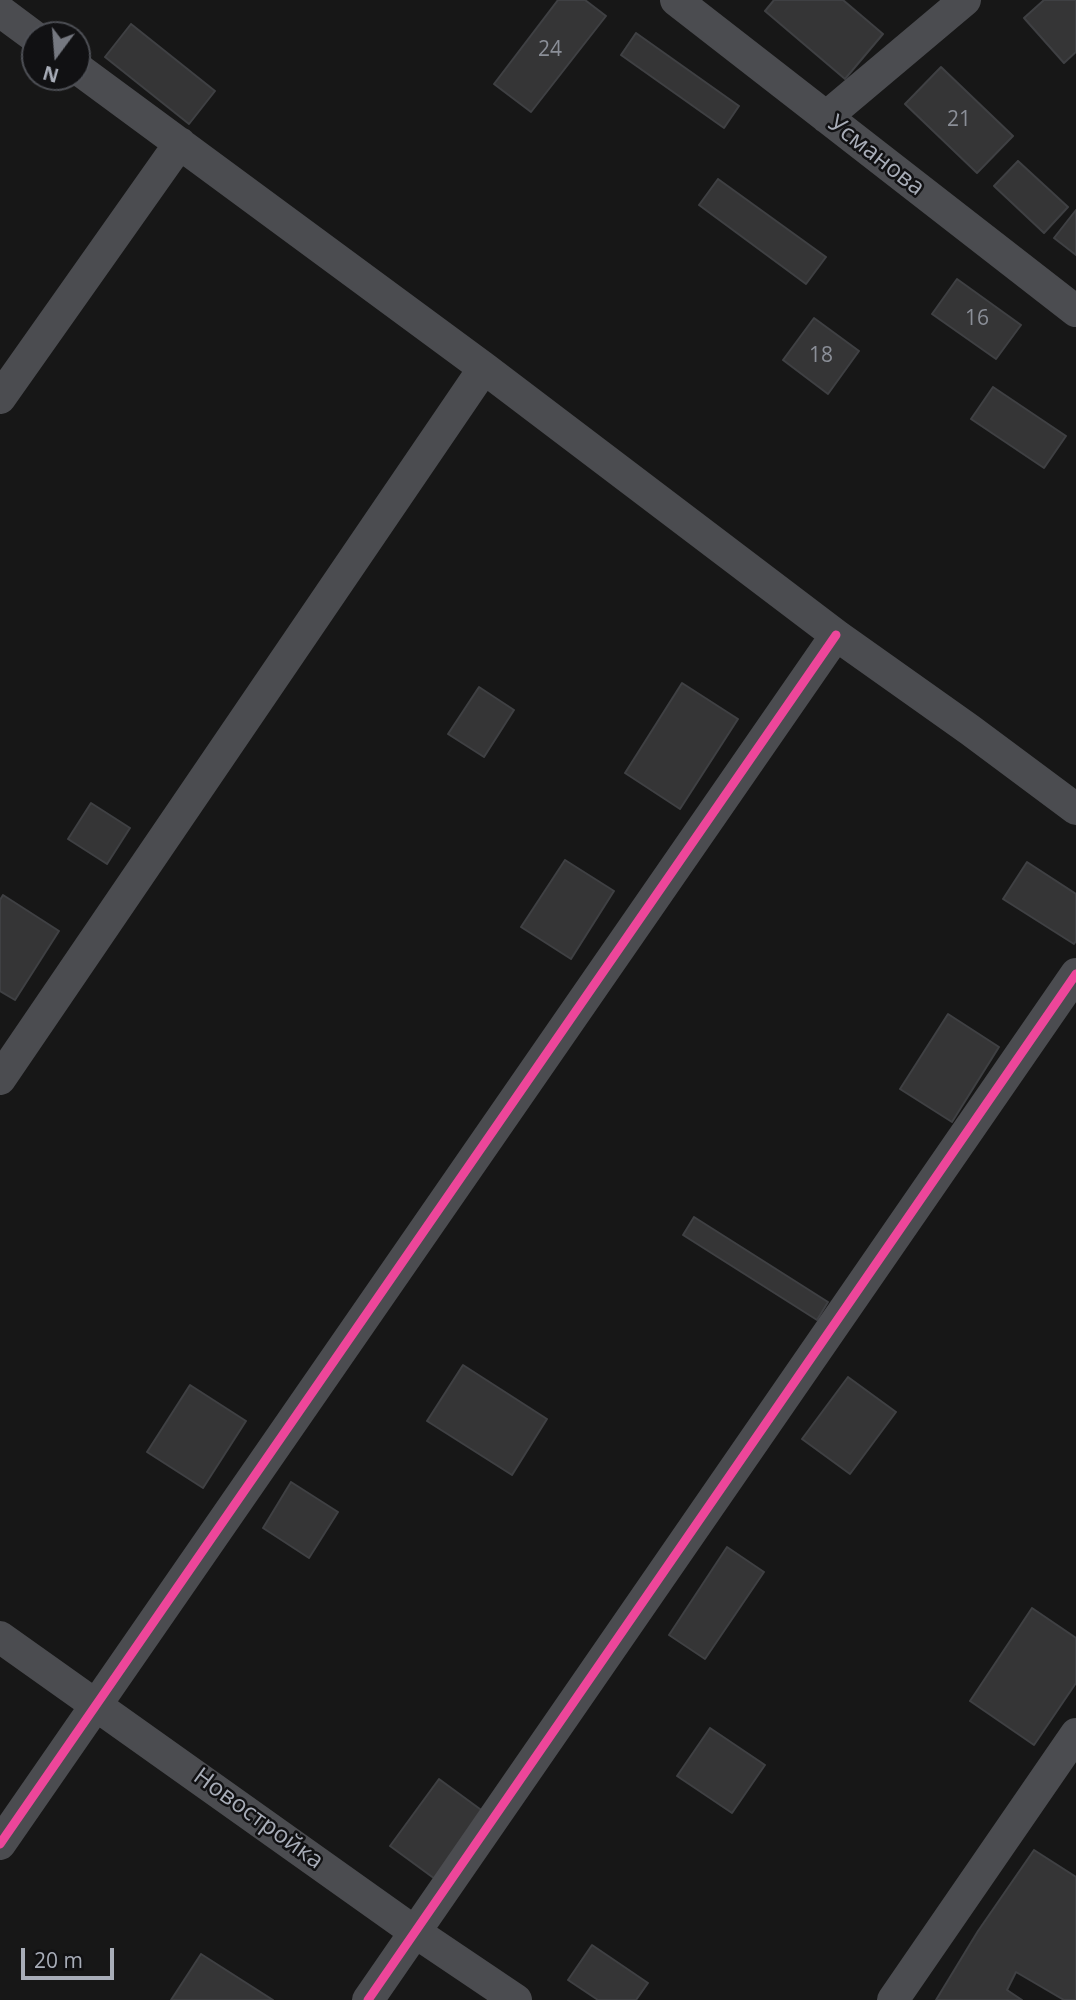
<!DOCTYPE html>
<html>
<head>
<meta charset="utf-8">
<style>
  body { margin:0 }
  #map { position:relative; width:1076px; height:2000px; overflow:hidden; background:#171717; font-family:"Open Sans",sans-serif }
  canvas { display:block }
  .north { position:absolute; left:21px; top:21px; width:70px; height:70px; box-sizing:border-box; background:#111113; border:2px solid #4d4f55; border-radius:50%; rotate:196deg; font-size:19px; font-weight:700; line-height:28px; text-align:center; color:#a8adb8 }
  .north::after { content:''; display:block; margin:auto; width:24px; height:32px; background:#757880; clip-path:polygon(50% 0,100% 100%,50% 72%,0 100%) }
  .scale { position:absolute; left:21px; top:1948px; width:93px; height:32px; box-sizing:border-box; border:4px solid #a8adb8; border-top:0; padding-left:9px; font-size:21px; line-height:24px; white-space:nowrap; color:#a8adb8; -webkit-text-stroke:5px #111113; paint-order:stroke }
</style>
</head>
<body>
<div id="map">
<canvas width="1076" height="2000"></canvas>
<div class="north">N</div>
<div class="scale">20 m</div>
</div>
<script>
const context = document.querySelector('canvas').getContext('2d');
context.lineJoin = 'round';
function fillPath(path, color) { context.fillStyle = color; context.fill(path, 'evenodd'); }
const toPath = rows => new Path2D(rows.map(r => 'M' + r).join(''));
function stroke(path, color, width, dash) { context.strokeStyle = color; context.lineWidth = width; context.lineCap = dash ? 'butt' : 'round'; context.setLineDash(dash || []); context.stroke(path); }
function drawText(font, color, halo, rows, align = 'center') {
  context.font = font + ' "Open Sans",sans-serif'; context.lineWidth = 5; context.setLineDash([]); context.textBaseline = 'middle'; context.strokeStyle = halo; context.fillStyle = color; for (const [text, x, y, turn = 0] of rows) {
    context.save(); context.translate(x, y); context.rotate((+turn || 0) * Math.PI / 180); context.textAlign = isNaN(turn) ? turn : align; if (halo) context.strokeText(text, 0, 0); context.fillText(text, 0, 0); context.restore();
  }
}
const building = toPath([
  [558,0,585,0,606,16,531,112,494,84,558,0],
  [774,0,843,0,883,34,845,79,765,11,774,0],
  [1044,0,1076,0,1076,52,1064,63,1024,18,1044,0],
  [131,24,215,91,189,124,105,57,131,24],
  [636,33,739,106,724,128,621,55,636,33],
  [941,67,1013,136,977,173,905,104,941,67],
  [1018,161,1068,207,1044,233,994,186,1018,161],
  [718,179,826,257,806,284,699,205,718,179],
  [1076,210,1076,255,1054,238,1076,210],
  [957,279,1021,325,996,359,932,314,957,279],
  [814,318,859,351,828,394,783,360,814,318],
  [993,387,1066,436,1044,468,971,419,993,387],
  [682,683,738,719,680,809,625,773,682,683],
  [479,687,514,710,484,757,448,734,479,687],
  [91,803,130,828,107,864,68,839,91,803],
  [565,860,614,891,571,959,521,927,565,860],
  [1027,862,1076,894,1076,941,1074,944,1003,899,1027,862],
  [3,895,59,931,15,1000,0,991,0,900,3,895],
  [948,1014,999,1047,952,1122,900,1089,948,1014],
  [694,1217,828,1302,817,1320,683,1235,694,1217],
  [463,1365,547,1419,512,1475,427,1421,463,1365],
  [848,1377,896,1412,850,1474,802,1439,848,1377],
  [190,1385,246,1421,203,1488,147,1452,190,1385],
  [291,1482,338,1512,309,1558,263,1528,291,1482],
  [727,1547,764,1572,705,1659,669,1635,727,1547],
  [1032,1608,1076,1638,1076,1683,1034,1745,970,1701,1032,1608],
  [710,1728,765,1765,732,1813,677,1776,710,1728],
  [439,1779,484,1812,435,1879,390,1846,439,1779],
  [1034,1850,1076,1877,1076,2000,1064,2000,1016,1972,1007,1990,1022,2000,936,2000,978,1931,1034,1850],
  [592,1945,648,1983,636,2000,598,2000,568,1980,592,1945],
  [201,1954,273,2000,171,2000,201,1954]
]);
fillPath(building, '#353536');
stroke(building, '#3f4043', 2);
stroke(toPath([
  [676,0,1076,311],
  [0,11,35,37],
  [77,68,484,368,836,635,970,730,1076,809],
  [826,117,965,0],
  [0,398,180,143],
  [0,1079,484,368],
  [0,1637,415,1932,516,2000],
  [0,1844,836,635],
  [368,2000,1076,974],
  [893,2000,1076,1734]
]), '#4b4c50', 32);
stroke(toPath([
  [0,1844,836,635],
  [368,2000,1076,974]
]), '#ed469a', 9);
drawText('21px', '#8b8f98', null, [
  ["24",550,50],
  ["21",959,120],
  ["16",977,319],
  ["18",821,356]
]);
drawText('24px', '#a8adb8', '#111113', [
  ["Усманова",876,156,38],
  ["Новостройка",258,1819,36]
]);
</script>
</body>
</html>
